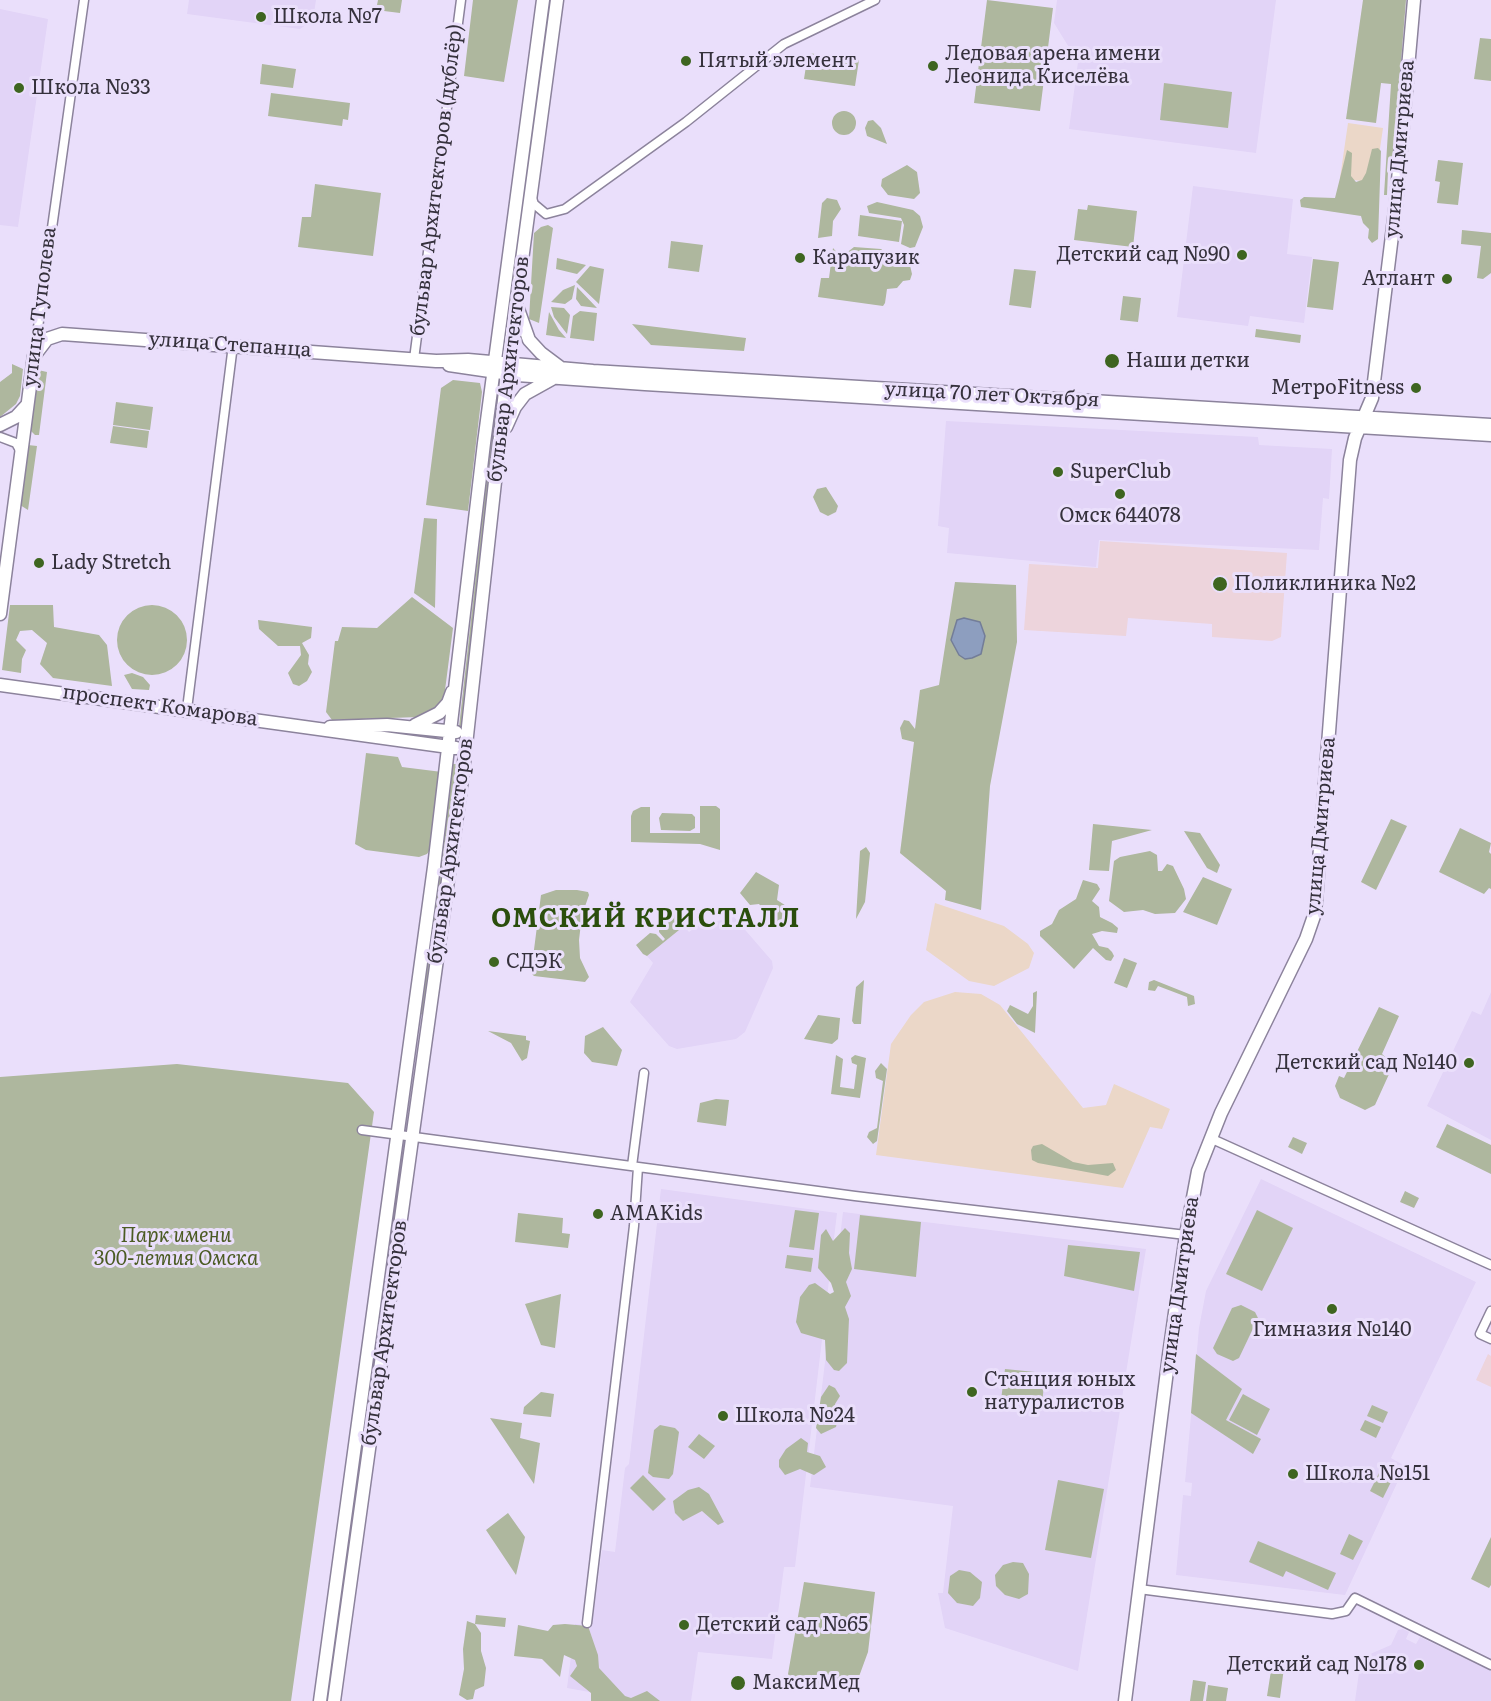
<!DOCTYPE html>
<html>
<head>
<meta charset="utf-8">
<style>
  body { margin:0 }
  canvas { display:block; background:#eadffb }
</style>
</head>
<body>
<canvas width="1491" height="1701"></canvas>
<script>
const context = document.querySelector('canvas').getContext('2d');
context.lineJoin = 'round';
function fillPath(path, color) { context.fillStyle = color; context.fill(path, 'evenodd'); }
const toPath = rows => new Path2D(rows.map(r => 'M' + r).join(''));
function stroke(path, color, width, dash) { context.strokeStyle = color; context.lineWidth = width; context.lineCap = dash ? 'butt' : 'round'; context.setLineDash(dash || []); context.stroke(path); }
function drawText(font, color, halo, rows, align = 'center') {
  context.font = font + ' Literata,serif'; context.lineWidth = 6; context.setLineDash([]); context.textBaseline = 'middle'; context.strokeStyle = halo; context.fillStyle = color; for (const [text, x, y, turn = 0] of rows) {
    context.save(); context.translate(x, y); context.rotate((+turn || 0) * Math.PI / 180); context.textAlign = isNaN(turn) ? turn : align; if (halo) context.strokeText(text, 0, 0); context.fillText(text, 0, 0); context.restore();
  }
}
fillPath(toPath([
  [189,0,316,0,313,20,300,29,187,14],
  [1057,0,1276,0,1256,153,1069,129,1078,62,1054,23],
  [0,9,48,19,18,227,0,225],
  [1193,186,1293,199,1287,254,1312,257,1304,323,1250,316,1248,326,1177,317],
  [946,421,1258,437,1259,445,1332,449,1329,499,1323,498,1319,550,1099,540,1096,567,947,553,949,528,938,526],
  [734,917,772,961,773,968,745,1032,736,1039,677,1049,669,1046,630,1002,653,963,647,956,684,926,689,932,697,926],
  [1491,992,1491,1140,1427,1106,1472,1011,1481,1015],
  [1261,1179,1476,1282,1391,1458,1405,1466,1345,1595,1176,1575,1183,1495,1191,1496,1192,1483,1185,1482,1199,1328,1206,1291],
  [661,1189,837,1213,795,1567,784,1567,772,1659,698,1652,691,1701,640,1701,567,1688,575,1624,592,1626,602,1550,615,1552,625,1468,629,1464],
  [843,1212,1146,1249,1078,1671,945,1628,938,1593,943,1593,953,1506,810,1487],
  [1403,1629,1409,1632,1406,1639,1416,1644,1420,1637,1491,1671,1491,1701,1355,1701,1361,1658,1391,1645,1398,1630]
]), '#e2d4f7');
fillPath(toPath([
  [1348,123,1383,128,1375,183,1340,178],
  [935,903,1004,926,1028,944,1034,953,1029,968,994,986,969,981,926,950],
  [955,992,981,994,1000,1005,1083,1108,1106,1105,1114,1084,1170,1109,1162,1129,1150,1127,1123,1188,876,1155,891,1044,911,1015,924,1002]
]), '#ebd7c8');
fillPath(toPath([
  [1100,541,1287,553,1281,637,1272,641,1212,637,1212,624,1128,618,1126,636,1024,630,1029,564,1098,568],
  [1488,1354,1491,1356,1491,1387,1476,1380]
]), '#edd4dc');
fillPath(toPath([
  [378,0,402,0,400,13,376,10],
  [473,0,518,0,504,82,464,76],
  [547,0,551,0,539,95,535,98],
  [987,0,1053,8,1040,111,974,103],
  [1363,0,1406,0,1393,160,1388,171,1387,195,1384,195,1391,84,1381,83,1376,123,1346,119],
  [1480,38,1491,39,1491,81,1474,79],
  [808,53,859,60,855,86,804,79],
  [262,64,296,69,293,88,260,84],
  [1164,83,1232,92,1228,128,1160,120],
  [271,93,350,103,348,120,343,119,342,126,268,116],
  '832 123a12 12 0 1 1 24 0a12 12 0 1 1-24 0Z',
  [873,120,881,128,887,144,867,136,865,128,868,121],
  [1378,148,1381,151,1378,239,1372,243,1368,238,1369,229,1363,223,1361,216,1301,207,1300,200,1304,197,1335,198,1347,150,1352,153,1351,176,1356,182,1362,180,1366,173,1372,149],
  [1438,160,1463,163,1458,205,1437,203,1440,182,1435,181],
  [907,165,917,172,920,193,914,199,888,195,881,186,882,179],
  [315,184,381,193,373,256,298,247,302,217,311,217],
  [827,198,837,200,841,209,833,221,832,236,818,238,822,203],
  [877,202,913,210,920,216,923,227,915,247,910,248,901,244,904,225,901,218,869,213,867,206],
  [1088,205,1137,211,1133,247,1074,240,1078,209,1087,210],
  [860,215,902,221,899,242,858,236],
  [548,225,553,228,539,323,529,319,534,233,541,227],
  [1462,230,1491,233,1491,273,1483,279,1477,278,1481,246,1461,244],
  [671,241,703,245,699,272,668,268],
  [854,247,881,249,887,254,901,252,909,261,912,274,910,280,903,281,897,288,887,289,885,303,883,306,818,297,821,278,829,278,833,248,841,257],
  [557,258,586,265,577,274,556,269],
  [1313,259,1339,262,1333,310,1307,307],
  [590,266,604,269,599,304,576,282],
  [1014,269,1036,271,1031,308,1009,305],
  [575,285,572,299,565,304,551,302,563,290],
  [577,287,597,308,581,306,576,299],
  [1123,296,1141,298,1138,322,1120,320],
  [551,307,564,308,570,315,567,334,554,317],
  [580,311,597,313,594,341,570,338,573,316],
  [549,312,559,330,566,338,546,335],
  [632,324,746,338,744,351,651,345],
  [1256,329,1301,335,1300,343,1255,337],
  [12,364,23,369,20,396,16,404,0,417,0,382,12,373],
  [38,370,47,372,39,435,35,435,31,431],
  [453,380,480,383,482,392,468,511,426,505,441,388],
  [497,387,499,387,462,728,459,727],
  [116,402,153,407,150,430,113,425],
  [113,426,149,431,147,448,110,443],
  [28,445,37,446,28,510,20,505,20,499],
  [826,487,838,506,836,512,828,516,820,512,813,497,817,489],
  [424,518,437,519,435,608,414,593],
  [955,582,1016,585,1017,642,990,786,981,910,945,900,946,891,900,853,914,742,902,739,900,728,904,720,909,721,915,729,920,690,939,685],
  [412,597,453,628,444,698,433,711,419,717,332,720,326,712,335,641,338,641,342,627,377,628],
  [10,605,53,605,54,627,99,635,107,645,112,686,53,678,40,664,47,643,32,630,20,631,16,640,26,650,22,659,21,673,2,670],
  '117 640a35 35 0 1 1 70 0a35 35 0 1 1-70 0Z',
  [258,620,312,627,311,638,302,643,309,655,308,664,312,672,307,681,299,686,293,684,288,673,301,655,300,646,278,646,259,629],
  [132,673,143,677,150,685,149,690,132,689,124,675],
  [366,753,398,757,402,767,442,772,432,847,427,854,419,857,366,850,355,844],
  [453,764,458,764,424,1015,420,1014],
  [700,806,716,806,720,809,720,850,700,844,631,842,631,816,633,811,641,807,650,807,650,833,700,833],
  [662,813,692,814,695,817,695,828,690,831,661,830,659,818],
  [1391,819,1407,826,1376,890,1361,882],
  [1093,824,1152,830,1112,841,1109,871,1089,870],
  [1460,828,1491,843,1489,852,1491,854,1491,889,1489,888,1484,894,1439,872],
  [1184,831,1200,833,1220,865,1217,873,1207,868],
  [866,847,870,853,865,902,856,919,860,851],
  [1150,851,1157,855,1158,871,1162,871,1167,864,1173,866,1184,889,1186,899,1175,913,1155,914,1143,910,1124,912,1109,901,1114,861,1120,857],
  [756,872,779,885,777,900,791,909,788,928,779,928,759,904,750,905,740,893],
  [1203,877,1232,889,1217,925,1183,912],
  [1083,880,1097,884,1100,889,1092,901,1099,907,1100,917,1112,923,1118,928,1117,933,1102,931,1092,934,1099,946,1108,948,1112,952,1114,956,1111,961,1106,960,1093,948,1074,969,1040,936,1040,931,1052,924,1059,910,1076,899],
  [556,890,577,890,588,892,589,895,582,915,579,940,580,958,589,977,585,982,534,976,531,973,541,895],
  [676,913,684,926,647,956,643,954,636,945,650,933,656,934,663,941,665,939,659,932,659,926],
  [1124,958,1137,963,1127,988,1114,983],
  [864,980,861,1024,854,1024,852,1021,856,987],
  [1154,980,1194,996,1195,1004,1188,1006,1187,997,1158,986,1155,991,1148,990,1149,982],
  [1037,991,1035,1033,1017,1024,1007,1011,1010,1005,1028,1014,1033,1006,1033,993],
  [1379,1007,1399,1016,1382,1054,1391,1062,1390,1072,1375,1105,1365,1110,1340,1098,1335,1086,1339,1076,1344,1078],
  [818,1015,840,1018,838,1039,832,1044,804,1039],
  [603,1027,622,1050,617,1066,592,1062,584,1053,585,1036],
  [488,1031,526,1036,526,1040,530,1041,527,1058,522,1061,511,1043],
  [836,1055,843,1059,840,1087,854,1089,857,1065,852,1063,851,1058,855,1055,866,1058,860,1098,831,1094],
  [881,1063,887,1069,877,1141,873,1144,867,1137,869,1132,877,1128,883,1081,876,1078,875,1071],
  [177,1064,348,1083,374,1112,291,1701,0,1701,0,1077],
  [716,1099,729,1100,726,1126,697,1122,700,1103],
  [1447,1124,1491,1145,1491,1174,1436,1147],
  [1293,1137,1307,1143,1302,1154,1288,1147],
  [1042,1144,1073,1162,1088,1165,1113,1163,1116,1170,1108,1176,1038,1163,1032,1160,1031,1150,1033,1146],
  [1405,1191,1419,1198,1414,1208,1400,1202],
  [795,1210,819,1213,814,1250,789,1247],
  [1257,1210,1293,1228,1262,1291,1226,1274],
  [518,1213,563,1218,562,1233,570,1234,568,1248,515,1242],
  [860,1215,921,1222,916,1277,854,1269],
  [845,1228,850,1233,849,1253,852,1269,846,1282,851,1296,845,1307,849,1319,847,1363,839,1371,834,1370,826,1360,825,1340,801,1333,796,1322,800,1297,809,1285,815,1283,830,1294,834,1292,831,1283,818,1268,821,1235,826,1229,833,1241],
  [1068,1245,1140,1252,1134,1291,1064,1276],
  [787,1255,813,1258,811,1272,785,1268],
  [561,1294,555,1348,541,1345,525,1304],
  [1241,1305,1255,1312,1258,1318,1239,1358,1233,1361,1217,1354,1213,1348,1232,1308],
  [1196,1354,1242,1389,1226,1420,1261,1439,1253,1454,1191,1413],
  [1005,1369,1045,1373,1042,1405,1001,1400],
  [829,1385,835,1388,840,1396,835,1404,838,1418,836,1427,821,1434,816,1428,821,1397],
  [541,1392,554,1394,551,1417,523,1414,524,1407],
  [1243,1394,1270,1409,1257,1435,1229,1420],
  [1372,1405,1388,1412,1383,1423,1367,1416],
  [490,1418,522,1423,520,1438,540,1443,534,1484],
  [1365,1420,1381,1427,1376,1438,1360,1430],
  [660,1425,675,1428,679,1432,673,1474,669,1479,653,1477,648,1473,654,1430],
  [699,1434,715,1446,704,1459,688,1447],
  [801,1438,808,1443,807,1452,820,1456,826,1467,814,1475,800,1469,785,1475,779,1467,779,1460,786,1449],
  [1379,1473,1392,1480,1383,1498,1370,1491],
  [643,1475,666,1499,653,1511,630,1488],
  [1058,1480,1104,1489,1091,1558,1045,1550],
  [699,1487,709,1494,724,1522,718,1525,702,1511,683,1521,675,1513,673,1501,688,1490],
  [508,1513,525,1537,516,1575,486,1530],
  [1349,1534,1363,1541,1353,1560,1340,1554],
  [1491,1537,1491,1585,1489,1588,1471,1579],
  [1258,1541,1336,1573,1328,1590,1286,1571,1283,1577,1249,1562],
  [1013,1562,1023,1563,1029,1574,1028,1594,1019,1599,1005,1595,996,1586,995,1575,1003,1565],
  [959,1570,970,1572,982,1582,980,1598,973,1606,957,1603,948,1593,950,1576],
  [804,1582,875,1592,868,1652,857,1682,846,1690,809,1687,793,1682,788,1674],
  [476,1615,506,1618,505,1627,475,1624,481,1633,481,1651,486,1668,484,1686,475,1690,473,1699,467,1700,459,1695,464,1669,463,1649,467,1621,475,1624],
  [565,1624,588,1626,598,1655,599,1668,625,1696,631,1698,647,1691,660,1701,591,1701,591,1693,570,1676,577,1666,575,1660,564,1655,560,1677,542,1659,514,1656,518,1625,548,1631,553,1625],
  [1273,1658,1285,1660,1280,1698,1267,1696],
  [1193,1680,1206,1682,1203,1701,1190,1701],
  [1208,1685,1228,1688,1226,1701,1206,1701]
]), '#aeb79e');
const water = toPath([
  [964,618,980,622,985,636,981,654,972,658,965,659,959,655,951,640,957,620,964,618]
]);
fillPath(water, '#8d9ebf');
stroke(water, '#737d98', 1.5);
const street = toPath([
  [531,196,534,204,546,214,565,209,686,122,784,44,875,0],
  [34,356,84,0],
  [414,359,461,0],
  [0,437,16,443,21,452],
  [187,709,233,345],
  [362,1130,855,1196,1186,1235],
  [1210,1138,1491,1265],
  [632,1166,644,1073],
  [1491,1311,1480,1334,1491,1339],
  [1139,1589,1332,1614,1346,1611,1355,1598,1491,1665],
  [587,1623,634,1226,638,1167]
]);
const secondary = toPath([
  [518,309,529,340,541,353,561,368],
  [449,365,517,375,645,384,1491,435],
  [0,425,16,417,27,405],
  [506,427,515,407,525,394,552,379],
  [0,614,34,356,47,339,62,334,436,361,468,360,593,371,1491,425],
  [0,685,456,748],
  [415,725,439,713,448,703,452,692],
  [330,727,387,725,456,732],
  [320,1701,434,867,484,443,543,0],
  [334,1701,463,772,508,364,557,0],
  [1125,1701,1169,1355,1186,1235,1198,1171,1221,1113,1306,939,1315,913,1350,460,1355,438,1372,398,1396,203,1414,0]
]);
stroke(street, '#8c839c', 11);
stroke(secondary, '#8c839c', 15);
stroke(street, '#fff', 8);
stroke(secondary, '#fff', 12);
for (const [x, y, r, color] of [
  [261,17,6,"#3e6520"],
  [686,61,6,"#3e6520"],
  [933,66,6,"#3e6520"],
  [19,88,6,"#3e6520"],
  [1242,255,6,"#3e6520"],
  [800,258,6,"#3e6520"],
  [1447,279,6,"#3e6520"],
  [1112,361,8,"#3e6520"],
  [1416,388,6,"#3e6520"],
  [1058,472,6,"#3e6520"],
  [1120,494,6,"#3e6520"],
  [39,563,6,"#3e6520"],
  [1220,584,8,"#3e6520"],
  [494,962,6,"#3e6520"],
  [1469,1063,6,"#3e6520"],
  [598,1214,6,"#3e6520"],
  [1332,1309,6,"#3e6520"],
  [972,1392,6,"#3e6520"],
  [723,1416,6,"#3e6520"],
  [1293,1474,6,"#3e6520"],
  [684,1625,6,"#3e6520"],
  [1419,1665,6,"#3e6520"],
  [738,1683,8,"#3e6520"]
]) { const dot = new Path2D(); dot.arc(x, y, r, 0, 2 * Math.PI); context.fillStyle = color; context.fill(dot); stroke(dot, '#eadffb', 2); }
drawText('20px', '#35313c', '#eadffb', [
  ["Школа №7",273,17],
  ["Ледовая арена имени",945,54],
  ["Леонида Киселёва",945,77],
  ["Пятый элемент",698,61],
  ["Школа №33",31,88],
  ["Детский сад №90",1230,255,"right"],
  ["Карапузик",812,258],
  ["Атлант",1435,279,"right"],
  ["Наши детки",1126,361],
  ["МетроFitness",1404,388,"right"],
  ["SuperClub",1070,472],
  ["Омск 644078",1120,516,"center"],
  ["Lady Stretch",51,563],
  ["Поликлиника №2",1234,584],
  ["СДЭК",506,962],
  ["Детский сад №140",1457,1063,"right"],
  ["AMAKids",610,1214],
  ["Гимназия №140",1332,1330,"center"],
  ["Станция юных",984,1380],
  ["натуралистов",984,1403],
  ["Школа №24",735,1416],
  ["Школа №151",1305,1474],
  ["Детский сад №65",696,1625],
  ["Детский сад №178",1407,1665,"right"],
  ["МаксиМед",752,1683]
], 'left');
drawText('20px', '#35313c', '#eadffb', [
  ["улица Дмитриева",1400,149,-85],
  ["бульвар Архитекторов (дублёр)",437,180,-83],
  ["улица Туполева",40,307,-83],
  ["улица Степанца",230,345,4],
  ["бульвар Архитекторов",509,369,-83],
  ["улица 70 лет Октября",992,395,3],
  ["проспект Комарова",160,706,8],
  ["улица Дмитриева",1321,826,-85],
  ["бульвар Архитекторов",451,851,-82],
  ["улица Дмитриева",1180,1285,-82],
  ["бульвар Архитекторов",385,1333,-82]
]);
drawText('italic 20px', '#4b5b23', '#eadffb', [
  ["Парк имени",176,1236],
  ["300-летия Омска",176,1259]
]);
context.letterSpacing = '1.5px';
drawText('bold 26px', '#2b4e0d', '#eadffb', [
  ["ОМСКИЙ КРИСТАЛЛ",646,919]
]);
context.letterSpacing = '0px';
</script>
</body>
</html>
